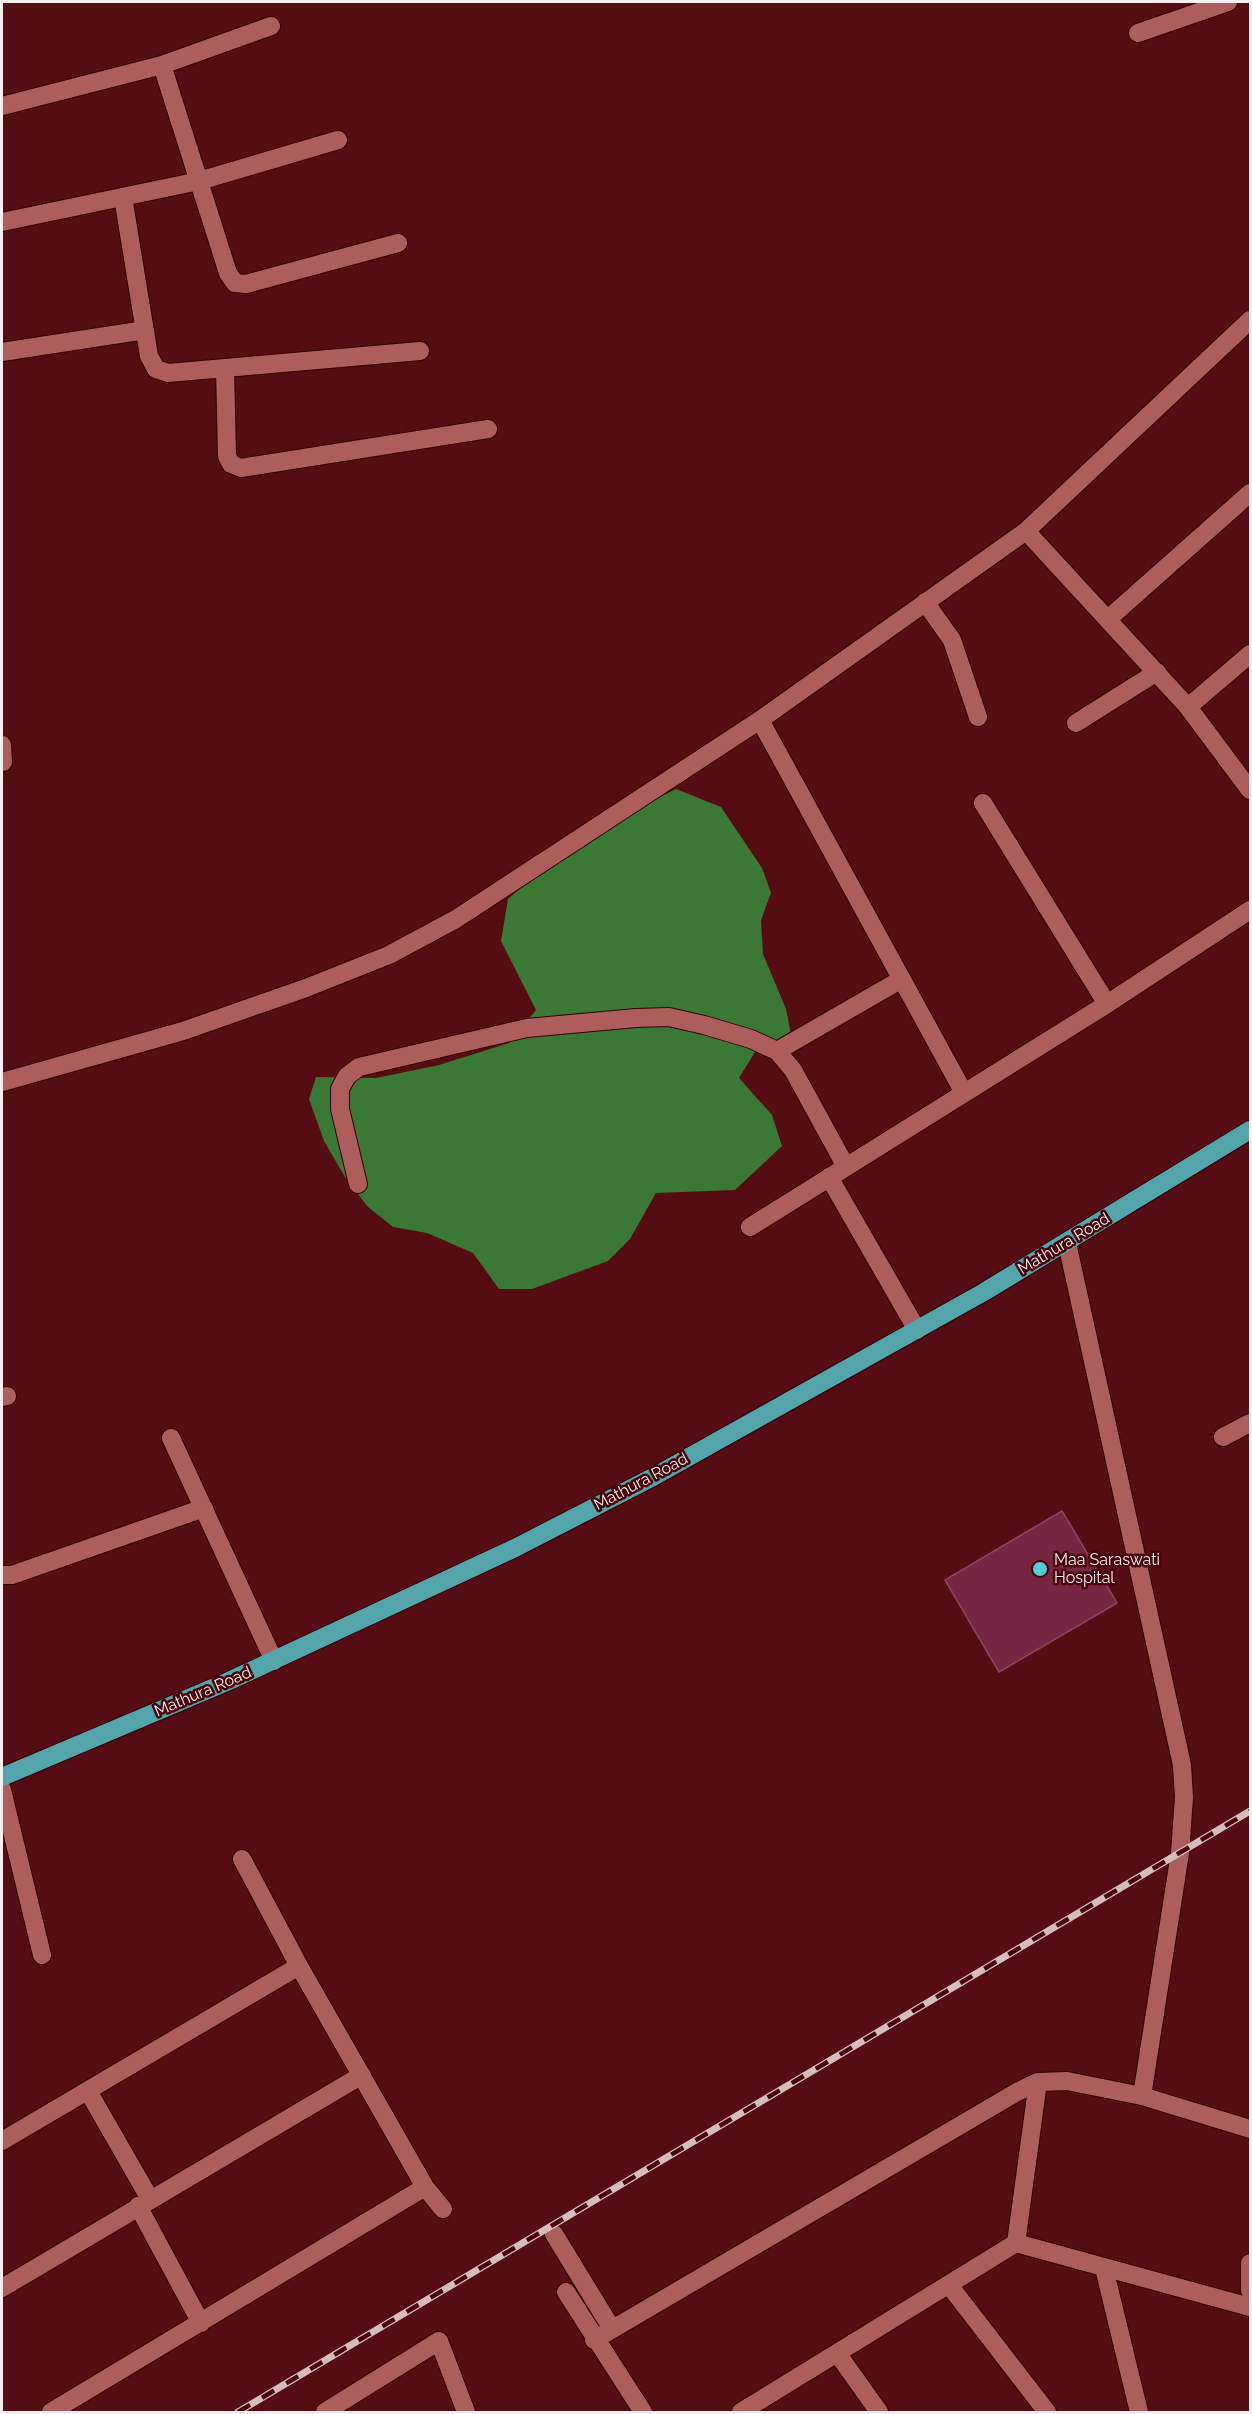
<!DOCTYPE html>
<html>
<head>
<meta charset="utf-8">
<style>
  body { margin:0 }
  #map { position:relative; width:1252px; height:2414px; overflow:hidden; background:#550c13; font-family:Raleway,sans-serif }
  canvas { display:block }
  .frame { position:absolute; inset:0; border:3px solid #f9efef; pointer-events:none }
</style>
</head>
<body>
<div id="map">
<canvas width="1252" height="2414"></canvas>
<div class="frame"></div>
</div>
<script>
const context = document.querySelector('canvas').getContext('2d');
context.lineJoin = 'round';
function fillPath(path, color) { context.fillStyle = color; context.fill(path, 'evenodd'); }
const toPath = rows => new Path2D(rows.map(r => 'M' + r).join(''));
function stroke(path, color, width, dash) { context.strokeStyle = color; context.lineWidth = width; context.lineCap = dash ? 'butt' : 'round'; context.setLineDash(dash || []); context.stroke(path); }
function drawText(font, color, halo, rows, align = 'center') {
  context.font = font + ' Raleway,sans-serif'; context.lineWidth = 5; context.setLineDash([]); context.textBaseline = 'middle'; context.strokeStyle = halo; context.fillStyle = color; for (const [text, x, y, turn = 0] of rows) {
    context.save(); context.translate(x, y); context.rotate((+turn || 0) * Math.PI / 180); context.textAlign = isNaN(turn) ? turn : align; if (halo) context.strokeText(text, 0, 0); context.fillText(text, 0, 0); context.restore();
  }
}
fillPath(toPath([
  [676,789,721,807,762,868,771,893,761,920,763,954,786,1009,792,1039,758,1047,739,1078,772,1115,782,1146,735,1190,656,1193,630,1239,608,1261,532,1289,499,1289,473,1253,427,1233,393,1227,367,1206,345,1177,324,1141,309,1099,316,1077,376,1078,439,1065,509,1043,536,1010,501,941,508,899,577,838]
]), '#3b7735');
const building = toPath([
  [1062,1511,1117,1603,999,1672,945,1580,1062,1511]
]);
fillPath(building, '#772543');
stroke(building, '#8f445b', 1.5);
const minor = toPath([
  [1138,33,1228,2],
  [162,65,228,273,235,283,246,284,398,243],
  [2,106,162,65,271,26],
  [123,197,149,356,156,369,168,373,420,351],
  [2,222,199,181,338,140],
  [2,352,145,330],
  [225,368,227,456,231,464,241,468,488,429],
  [1026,531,1250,320],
  [925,602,952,640,978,717],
  [1108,619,1250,493],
  [1188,707,1250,654],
  [760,720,964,1093],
  [1076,723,1157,672],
  [2,745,3,762],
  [983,803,1107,1004],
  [777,1051,902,979],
  [2,1082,183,1031,306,988,389,955,456,919,760,720,1026,531,1188,707,1250,790],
  [829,1177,917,1330],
  [358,1184,340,1109,340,1089,347,1076,359,1067,527,1028,636,1018,669,1017,704,1025,751,1039,777,1051,793,1070,845,1165],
  [750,1227,1107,1004,1250,910],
  [1067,1243,1182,1765,1184,1797,1180,1853,1142,2096],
  [2,1397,7,1396],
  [1223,1437,1250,1423],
  [171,1438,274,1661],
  [2,1575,12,1575,204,1508],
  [2,1790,42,1955],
  [242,1859,299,1966,425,2187,443,2209],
  [88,2091,150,2199],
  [2,2141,299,1966],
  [138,2206,201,2323],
  [554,2234,612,2329],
  [1016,2243,1250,2307],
  [1250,2263,1250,2291],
  [1104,2268,1139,2412],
  [949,2285,1047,2412],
  [2,2288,362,2075],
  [566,2292,643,2412],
  [594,2340,1017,2092,1038,2082,1067,2081,1142,2096,1250,2129],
  [837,2353,879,2412],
  [51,2412,425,2187],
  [325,2412,439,2341,466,2412],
  [741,2412,1016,2243,1038,2082]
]);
const major = toPath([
  [2,1777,229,1681,515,1548,653,1477,984,1292,1250,1130]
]);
stroke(minor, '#310003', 20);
stroke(major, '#310003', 20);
stroke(minor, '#ad5e5c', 18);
stroke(major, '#53a5ab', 18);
const rail = toPath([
  [238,2412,1250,1811]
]);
stroke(rail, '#d5bdbe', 7);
stroke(rail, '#490009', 4.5, [14]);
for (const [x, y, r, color] of [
  [1040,1569,8,"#52ccd5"]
]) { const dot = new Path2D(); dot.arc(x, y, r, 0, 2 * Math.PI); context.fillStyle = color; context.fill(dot); stroke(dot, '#490009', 2); }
drawText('16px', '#f9efef', '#490009', [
  ["Mathura Road",1064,1244,-31],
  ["Mathura Road",641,1482,-28],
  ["Mathura Road",203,1692,-23]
]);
drawText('16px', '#f9efef', '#490009', [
  ["Maa Saraswati",1054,1560],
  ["Hospital",1054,1578]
], 'left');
</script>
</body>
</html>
